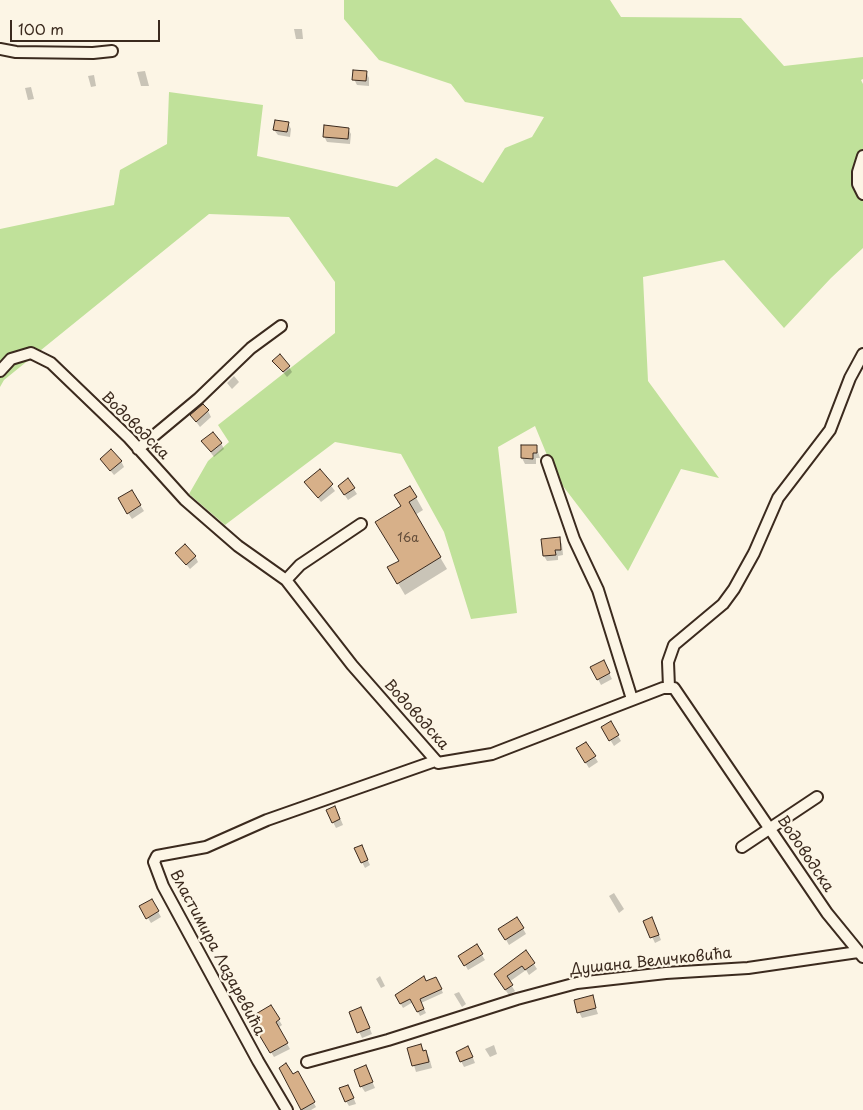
<!DOCTYPE html>
<html>
<head>
<meta charset="utf-8">
<style>
  body { margin:0 }
  #map { position:relative; width:863px; height:1110px; overflow:hidden; background:#fcf5e5; font-family:"Playpen Sans",sans-serif }
  canvas { display:block }
  .scale { position:absolute; left:10px; top:20px; width:150px; height:22px; box-sizing:border-box; border:2px solid #3b2a1e; border-top:0; padding-left:6px; font-size:15px; line-height:18px; white-space:nowrap; color:#3b2a1e; -webkit-text-stroke:4px #fcf5e5; paint-order:stroke }
</style>
</head>
<body>
<div id="map">
<canvas width="863" height="1110"></canvas>
<div class="scale">100 m</div>
</div>
<script>
const context = document.querySelector('canvas').getContext('2d');
context.lineJoin = 'round';
function fillPath(path, color) { context.fillStyle = color; context.fill(path, 'evenodd'); }
const toPath = rows => new Path2D(rows.map(r => 'M' + r).join(''));
function stroke(path, color, width, dash) { context.strokeStyle = color; context.lineWidth = width; context.lineCap = dash ? 'butt' : 'round'; context.setLineDash(dash || []); context.stroke(path); }
function drawText(font, color, halo, rows, align = 'center') {
  context.font = font + ' "Playpen Sans",sans-serif'; context.lineWidth = 4.5; context.setLineDash([]); context.textBaseline = 'middle'; context.strokeStyle = halo; context.fillStyle = color; for (const [text, x, y, turn = 0] of rows) {
    context.save(); context.translate(x, y); context.rotate((+turn || 0) * Math.PI / 180); context.textAlign = isNaN(turn) ? turn : align; if (halo) context.strokeText(text, 0, 0); context.fillText(text, 0, 0); context.restore();
  }
}
fillPath(toPath([
  [344,0,610,0,621,17,741,18,784,66,863,57,863,79,861,80,863,84,863,248,831,278,784,328,724,260,643,277,648,381,719,478,681,469,628,571,556,477,535,426,498,447,517,613,471,619,444,532,401,454,335,442,225,525,189,494,208,461,229,442,218,425,335,333,335,282,289,217,209,214,4,380,0,387,0,229,114,205,120,170,167,144,169,92,263,105,257,156,397,187,436,158,483,183,505,148,532,137,544,117,465,102,451,84,379,60,344,19]
]), '#c0e19a');
fillPath(toPath([
  [294,29,302,29,303,39,296,39],
  [145,71,149,86,141,86,137,72],
  [366,72,369,78,369,86,357,85,354,79],
  [94,75,96,86,91,87,88,76],
  [31,87,34,99,28,100,25,88],
  [288,123,291,129,290,137,278,135,274,130],
  [348,129,351,134,350,144,327,142,324,136],
  [274,361,289,367,292,372,287,377],
  [234,376,239,382,232,389,227,383],
  [208,411,211,417,200,427,191,415],
  [203,442,221,443,224,449,214,457],
  [522,446,536,446,540,458,536,458,536,464,525,464,522,458],
  [101,459,121,461,124,467,114,475],
  [320,471,335,491,321,502,306,483],
  [410,487,423,510,415,515,447,569,405,595,389,568,400,561,402,507],
  [353,488,357,494,348,500,342,491],
  [131,491,144,511,132,519,119,499],
  [559,539,562,544,563,555,558,556,558,560,547,561,544,556],
  [177,553,195,556,198,562,190,569],
  [592,667,606,667,612,679,601,685],
  [610,723,621,741,614,746,603,728],
  [586,743,598,762,589,768,577,749],
  [338,813,343,825,336,828,333,822],
  [364,852,370,865,365,868,362,862],
  [614,893,624,909,619,913,609,896],
  [152,901,161,917,151,923,141,907],
  [517,918,526,934,509,945,500,929],
  [645,922,655,924,661,940,655,943],
  [476,946,485,960,468,970,460,956],
  [526,952,537,969,529,975,526,970,509,982,515,991,509,995,498,980],
  [380,976,385,986,381,988,376,979],
  [436,978,443,993,421,1003,426,1013,420,1016,413,1002,403,1008,396,995],
  [459,992,466,1004,462,1007,454,994],
  [592,997,598,1014,582,1018,579,1012],
  [271,1007,282,1025,278,1028,290,1049,274,1057,251,1019],
  [350,1012,364,1014,372,1034,362,1038],
  [494,1045,497,1054,490,1057,485,1049],
  [421,1046,429,1057,432,1068,416,1072,409,1049],
  [457,1053,471,1053,475,1063,464,1067],
  [280,1068,292,1076,297,1073,316,1107,311,1110,302,1110],
  [368,1072,375,1088,365,1092,361,1086],
  [351,1092,356,1104,349,1106,346,1101]
]), '#0003');
const building = toPath([
  [353,70,367,71,366,81,352,80,353,70],
  [275,120,289,122,287,132,273,130,275,120],
  [324,125,349,128,348,139,323,137,324,125],
  [280,354,290,366,283,372,272,361,280,354],
  [203,404,209,410,196,422,190,415,203,404],
  [213,432,222,443,211,452,201,441,213,432],
  [521,445,537,445,537,453,533,453,533,459,521,458,521,445],
  [111,449,122,461,110,471,100,459,111,449],
  [320,469,333,484,318,498,304,482,320,469],
  [348,478,355,488,344,495,338,486,348,478],
  [410,486,417,497,409,502,441,557,397,584,387,567,399,561,375,522,401,506,394,495,410,486],
  [132,490,141,505,127,514,118,498,132,490],
  [560,537,561,550,555,550,556,555,543,556,541,539,560,537],
  [185,544,196,556,186,565,175,553,185,544],
  [604,660,610,673,597,680,590,667,604,660],
  [611,721,619,735,609,741,601,727,611,721],
  [586,742,596,756,585,763,576,748,586,742],
  [335,806,340,819,332,823,326,810,335,806],
  [362,845,368,860,361,863,354,848,362,845],
  [152,899,159,911,146,919,139,906,152,899],
  [517,917,524,928,505,940,498,929,517,917],
  [652,917,659,935,650,938,643,921,652,917],
  [477,944,483,954,464,966,458,956,477,944],
  [526,950,535,963,525,970,522,966,507,976,513,985,505,990,494,974,526,950],
  [424,976,426,981,436,977,442,989,420,999,424,1009,417,1012,410,999,400,1004,395,995,424,976],
  [593,995,596,1008,577,1013,574,1000,593,995],
  [271,1005,280,1019,276,1022,288,1043,270,1053,249,1018,271,1005],
  [361,1007,370,1028,357,1033,349,1012,361,1007],
  [421,1044,423,1051,426,1050,429,1062,412,1066,407,1048,421,1044],
  [468,1046,473,1057,460,1062,456,1052,468,1046],
  [286,1063,293,1074,298,1071,315,1102,301,1110,279,1068,286,1063],
  [366,1065,373,1082,360,1087,354,1070,366,1065],
  [348,1085,354,1098,345,1102,339,1088,348,1085]
]);
fillPath(building, '#d7b089');
stroke(building, '#3b2a1e', 1);
const street = toPath([
  [0,49,16,52,93,53,112,51],
  [863,156,858,172,858,184,863,194],
  [0,371,11,359,31,353,51,363,129,438,185,500,238,546,286,580,352,665,438,763,492,754,663,688,674,688,827,913,863,957],
  [138,449,198,399,251,348,281,326],
  [547,461,574,539,598,590,632,699],
  [286,580,300,565,361,524],
  [669,687,668,662,674,645,723,604,734,589,754,553,778,498,830,430,850,378,863,354],
  [742,847,817,797],
  [307,1062,388,1040,517,999,577,983,666,973,748,968,858,952],
  [287,1110,258,1061,163,886,154,862,157,856,206,847,267,820,435,761]
]);
stroke(street, '#3b2a1e', 14);
stroke(street, '#fcf5e5', 10);
drawText('12px', '#624c39', null, [
  ["16a",408,539]
]);
drawText('15px', '#3b2a1e', '#fcf5e5', [
  ["Водоводска",135,426,45],
  ["Водоводска",416,715,48],
  ["Водоводска",805,854,56],
  ["Властимира Лазаревића",217,953,62],
  ["Душана Величковића",651,962,-6]
]);
</script>
</body>
</html>
